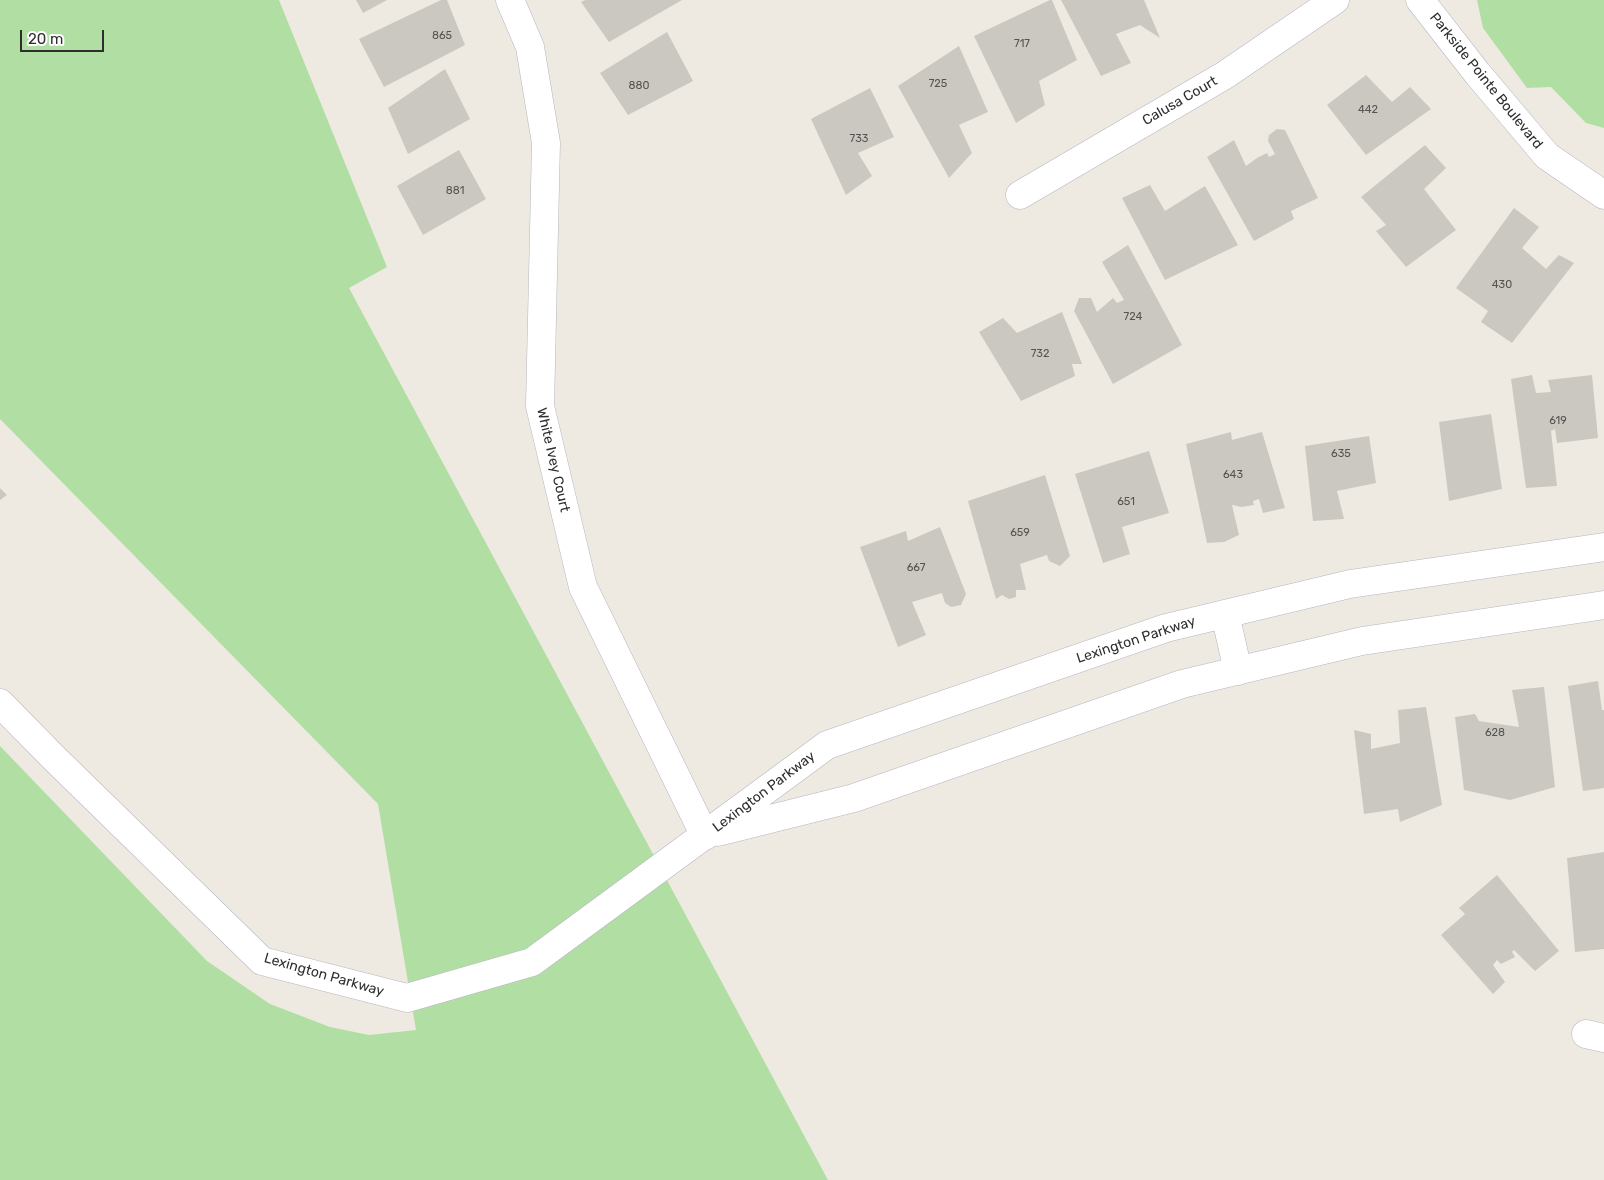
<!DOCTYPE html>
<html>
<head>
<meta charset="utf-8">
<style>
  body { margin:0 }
  #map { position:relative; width:1604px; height:1180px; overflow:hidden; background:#eeeae2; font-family:Rubik,sans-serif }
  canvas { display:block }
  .scale { position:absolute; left:20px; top:30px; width:84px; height:22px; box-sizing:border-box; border:2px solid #2e2e2e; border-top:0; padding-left:6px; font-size:15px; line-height:18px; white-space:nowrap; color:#2e2e2e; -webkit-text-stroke:4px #fff; paint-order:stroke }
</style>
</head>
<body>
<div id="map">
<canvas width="1604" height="1180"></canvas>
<div class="scale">20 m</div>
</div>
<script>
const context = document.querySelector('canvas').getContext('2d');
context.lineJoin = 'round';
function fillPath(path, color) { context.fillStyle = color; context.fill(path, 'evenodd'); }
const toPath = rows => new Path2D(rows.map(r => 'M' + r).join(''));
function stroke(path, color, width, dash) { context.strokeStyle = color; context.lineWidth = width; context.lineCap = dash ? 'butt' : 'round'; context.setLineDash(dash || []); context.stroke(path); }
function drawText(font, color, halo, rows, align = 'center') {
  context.font = font + ' Rubik,sans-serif'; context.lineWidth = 5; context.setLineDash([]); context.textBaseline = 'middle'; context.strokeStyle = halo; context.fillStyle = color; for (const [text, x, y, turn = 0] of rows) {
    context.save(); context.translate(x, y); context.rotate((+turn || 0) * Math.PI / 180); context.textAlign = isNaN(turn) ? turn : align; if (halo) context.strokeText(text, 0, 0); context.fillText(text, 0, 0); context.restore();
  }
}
fillPath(toPath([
  [0,0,279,0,387,267,349,288,828,1180,0,1180,0,746,207,961,270,1004,330,1027,369,1035,416,1030,378,804,0,419],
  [1477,0,1604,0,1604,128,1586,123,1551,87,1527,88,1483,28]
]), '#b1dfa3');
fillPath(toPath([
  [356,0,387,0,363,13],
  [441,0,447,0,465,45,384,87,359,39],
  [585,0,682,0,609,42,581,2],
  [1050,0,1052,0,1077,60,1039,81,1045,105,1016,123,974,36],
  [1061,0,1144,0,1160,38,1140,25,1116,34,1131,63,1101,76],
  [667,32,693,81,628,115,600,73],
  [959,46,988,112,959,125,972,153,949,178,898,86],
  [445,69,470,119,408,154,388,108],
  [1366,75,1392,102,1410,87,1431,109,1366,155,1327,105],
  [870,88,894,137,858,153,872,176,846,195,811,119],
  [1277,129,1285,130,1318,198,1291,211,1294,219,1254,241,1207,157,1234,140,1246,166,1257,158,1267,153,1269,157,1275,154,1268,141,1269,135],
  [1425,145,1446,168,1424,189,1456,230,1406,267,1376,231,1386,225,1361,197],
  [459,150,486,199,423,235,397,186],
  [1150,185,1165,211,1205,186,1238,245,1165,280,1122,198],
  [1514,208,1539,227,1522,248,1546,269,1559,255,1574,263,1512,343,1481,322,1488,311,1456,288],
  [1128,245,1182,345,1113,384,1074,311,1079,298,1091,298,1097,312,1113,298,1117,303,1124,300,1102,262],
  [1062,312,1082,364,1072,364,1075,376,1021,401,979,332,1003,318,1017,333],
  [1532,375,1536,393,1551,392,1548,380,1592,375,1598,438,1557,443,1555,429,1551,431,1557,486,1526,488,1511,379],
  [1491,414,1502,489,1449,501,1439,422],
  [1231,432,1232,440,1262,432,1285,508,1263,513,1259,499,1253,501,1254,505,1242,507,1232,505,1239,535,1224,542,1207,543,1186,444],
  [1369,436,1376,483,1337,491,1344,519,1313,521,1305,446],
  [1149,451,1169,513,1122,527,1130,554,1103,563,1075,474],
  [1045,475,1070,556,1060,566,1049,561,1047,555,1020,564,1026,590,1016,590,1016,597,1009,599,1002,595,996,599,968,501],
  [0,488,7,495,0,500],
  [940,527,966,594,961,605,951,607,945,603,942,593,912,602,926,635,898,647,860,547,906,531,908,541],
  [1598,681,1602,710,1604,710,1604,788,1583,791,1568,686],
  [1544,687,1555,787,1510,800,1464,790,1455,717,1475,714,1479,721,1519,727,1512,690],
  [1426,707,1442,805,1400,822,1398,809,1364,814,1354,730,1371,734,1371,749,1400,743,1398,710],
  [1604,852,1604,949,1575,952,1567,858],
  [1497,875,1559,951,1535,971,1514,950,1512,952,1515,957,1501,964,1497,960,1493,965,1505,982,1493,994,1441,935,1465,914,1459,908]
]), '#cac8c0');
const minor = toPath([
  [510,0,530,47,546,143,540,406,583,587,705,836],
  [1420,0,1477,73,1547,156,1604,195],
  [1020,195,1225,75,1335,0],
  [1225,614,1238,671],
  [0,703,53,757,262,961,407,998,532,962,827,745,1166,628,1350,584,1604,547],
  [718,832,854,798,1182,684,1362,641,1604,605],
  [1586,1034,1604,1038]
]);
stroke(minor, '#b5b6c0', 29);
stroke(minor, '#fff', 28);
drawText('11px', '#555452', null, [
  ["865",442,36],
  ["717",1022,44],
  ["725",938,84],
  ["880",639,86],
  ["442",1368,110],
  ["733",859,139],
  ["881",455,191],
  ["430",1502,285],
  ["724",1133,317],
  ["732",1040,354],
  ["619",1558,421],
  ["635",1341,454],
  ["643",1233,475],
  ["651",1126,502],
  ["659",1020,533],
  ["667",916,568],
  ["628",1495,733]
]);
drawText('14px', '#2e2e2e', '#fff', [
  ["Parkside Pointe Boulevard",1486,81,51],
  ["Calusa Court",1180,101,-30],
  ["White Ivey Court",553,460,77],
  ["Lexington Parkway",1136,640,-18],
  ["Lexington Parkway",764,792,-37],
  ["Lexington Parkway",324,975,16]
]);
</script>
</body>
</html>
